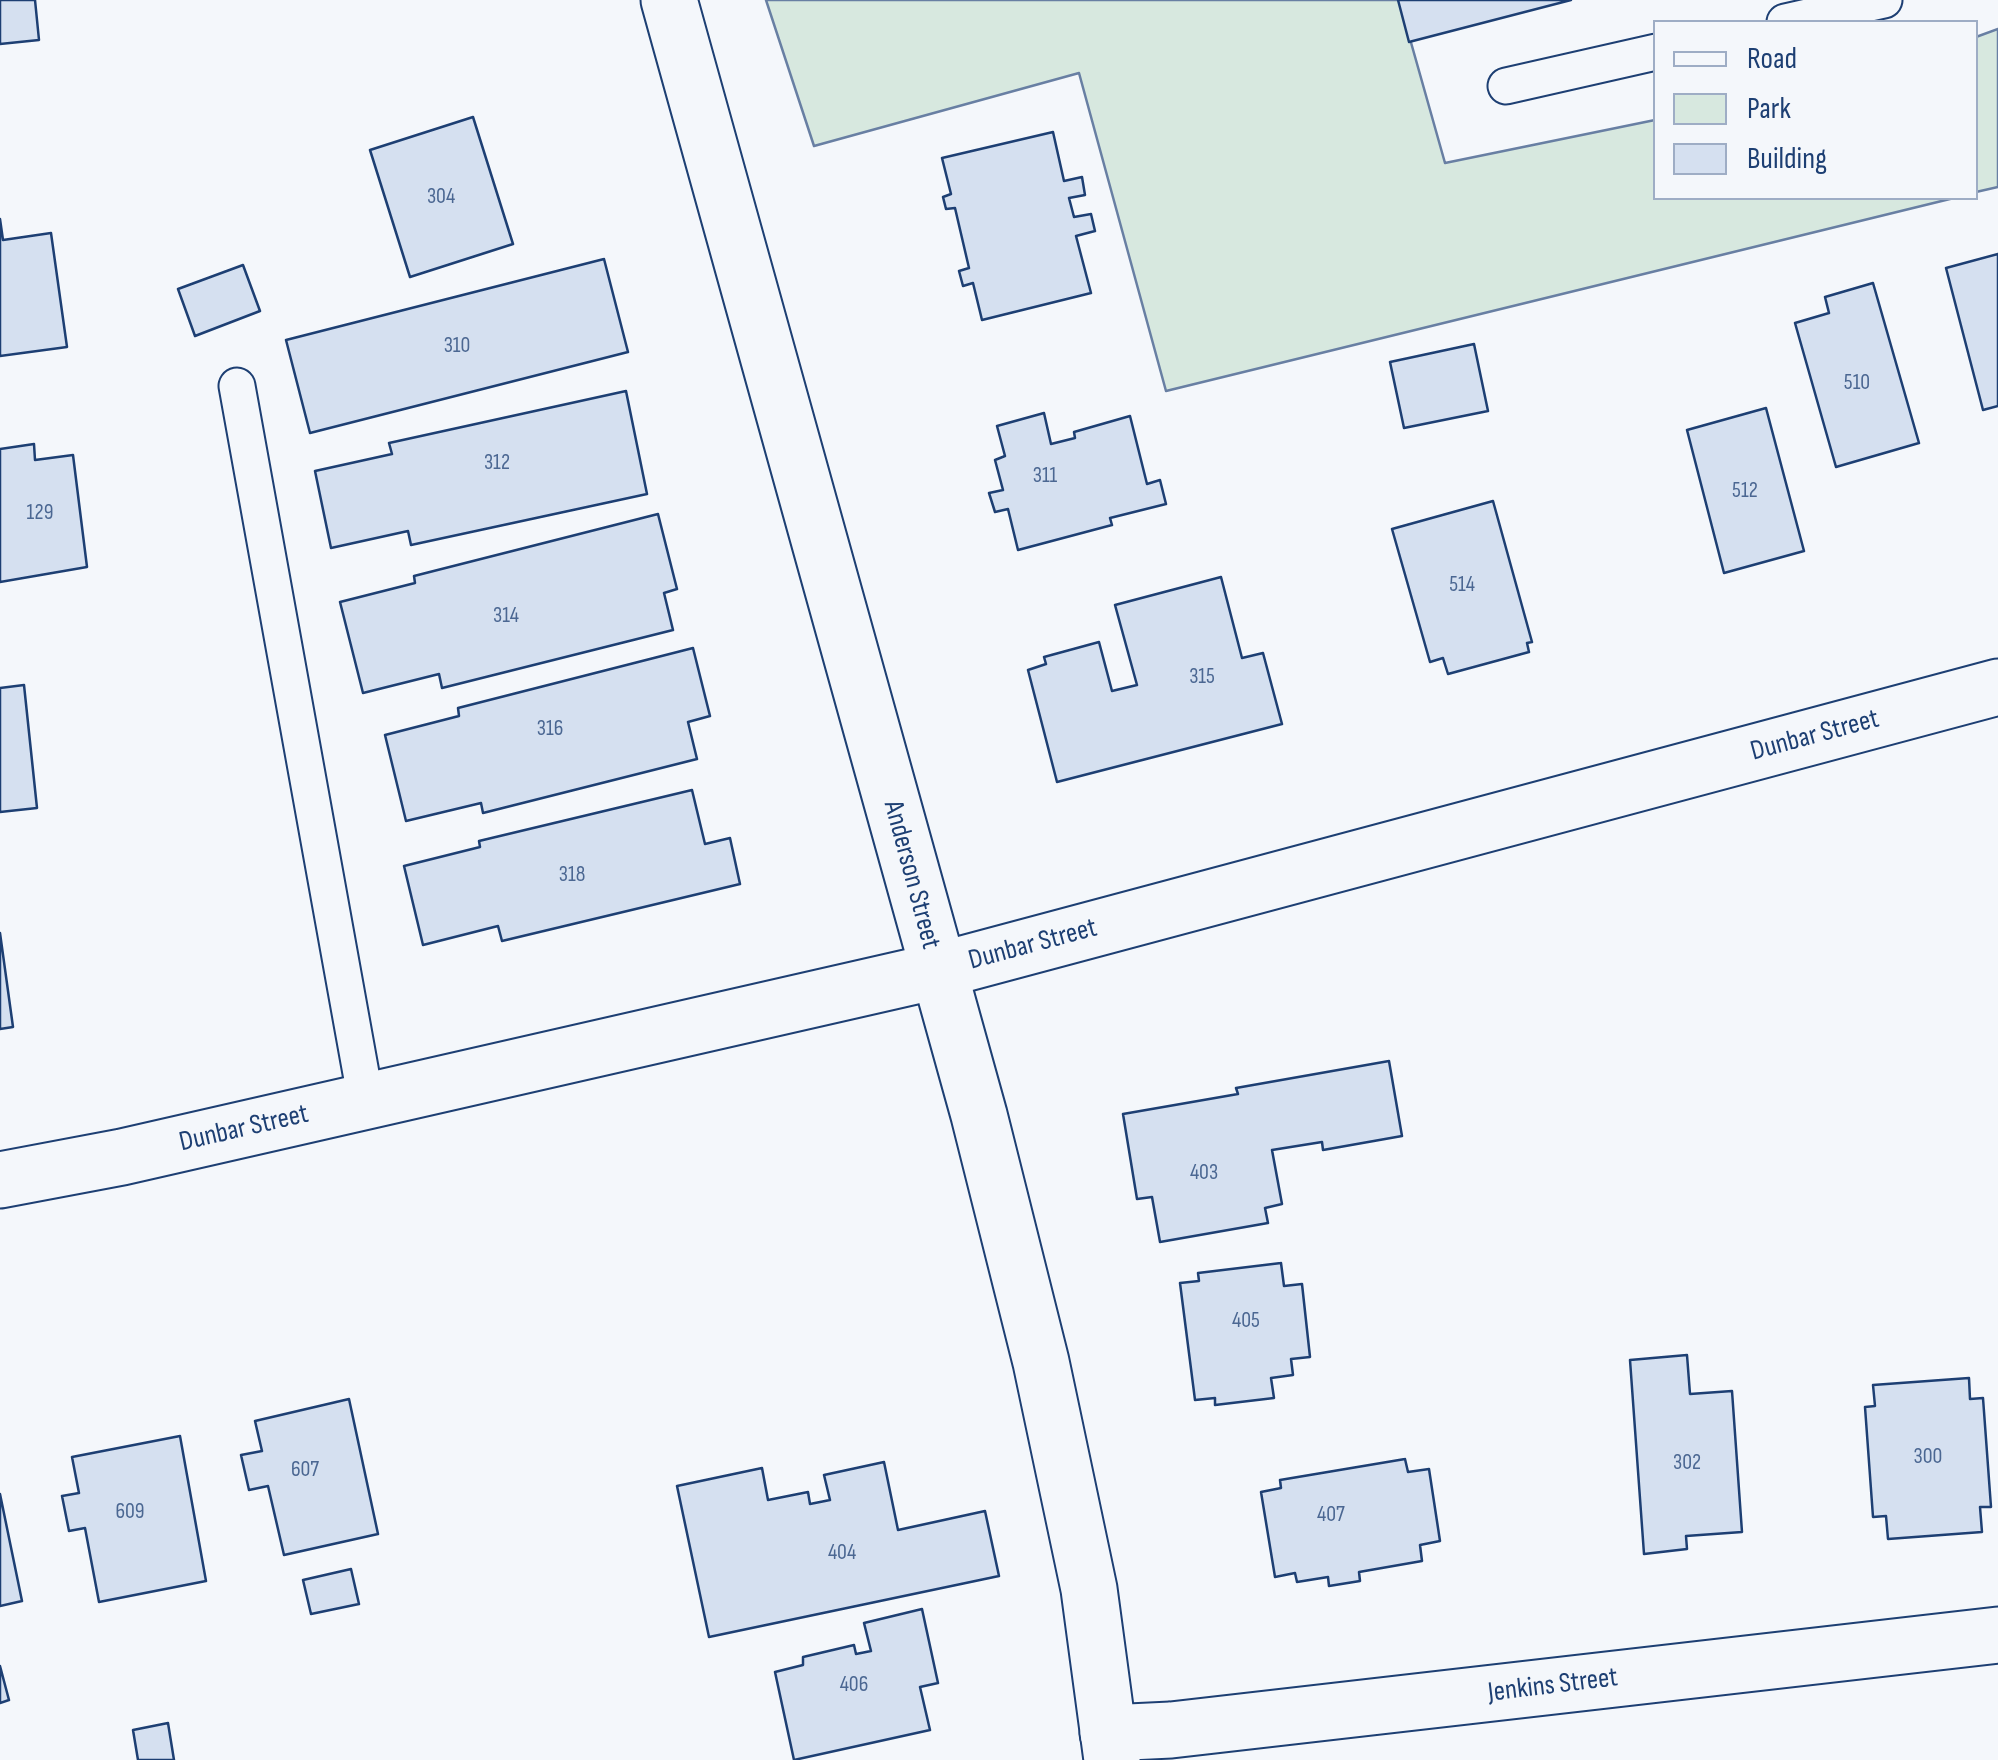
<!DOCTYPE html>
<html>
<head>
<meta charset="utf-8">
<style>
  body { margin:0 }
  #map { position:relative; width:1998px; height:1760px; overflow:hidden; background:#f4f7fb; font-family:"Sofia Sans Condensed",sans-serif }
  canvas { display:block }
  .legend { position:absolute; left:1653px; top:20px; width:325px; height:180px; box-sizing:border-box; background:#f4f7fb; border:2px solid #9eadc5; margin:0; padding:12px 18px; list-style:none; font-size:30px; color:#1d3f73 }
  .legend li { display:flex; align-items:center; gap:20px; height:50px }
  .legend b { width:50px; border:2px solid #9eadc5 }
</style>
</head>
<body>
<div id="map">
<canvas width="1998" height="1760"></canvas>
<ul class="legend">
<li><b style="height:12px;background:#f4f7fb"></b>Road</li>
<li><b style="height:28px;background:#d7e8df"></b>Park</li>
<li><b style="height:28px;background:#d5e0f0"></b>Building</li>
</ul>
</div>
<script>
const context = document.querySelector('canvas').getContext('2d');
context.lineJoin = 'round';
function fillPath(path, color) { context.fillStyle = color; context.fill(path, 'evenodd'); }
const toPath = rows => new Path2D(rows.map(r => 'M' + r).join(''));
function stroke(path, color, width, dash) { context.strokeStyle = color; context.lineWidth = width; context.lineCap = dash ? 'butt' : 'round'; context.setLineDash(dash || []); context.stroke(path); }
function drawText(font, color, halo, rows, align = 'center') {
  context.font = font + ' "Sofia Sans Condensed",sans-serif'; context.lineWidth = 8; context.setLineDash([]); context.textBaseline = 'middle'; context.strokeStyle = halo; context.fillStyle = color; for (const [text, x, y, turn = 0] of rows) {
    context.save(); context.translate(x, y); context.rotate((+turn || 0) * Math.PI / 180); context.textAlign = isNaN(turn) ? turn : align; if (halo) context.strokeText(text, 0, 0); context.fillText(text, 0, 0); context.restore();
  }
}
const green = toPath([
  [766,0,1399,0,1445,163,1655,120,1656,198,1954,198,1166,391,1079,73,814,146,766,0],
  [1998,29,1998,187,1976,192,1976,37,1998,29]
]);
fillPath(green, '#d7e8df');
stroke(green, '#687fa3', 2.5);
const building = toPath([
  [0,0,35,0,39,40,0,44,0,0],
  [1398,0,1571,0,1409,42,1398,0],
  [473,117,513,244,410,277,370,150,473,117],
  [1053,132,1064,181,1082,177,1085,195,1069,198,1074,217,1091,214,1095,231,1076,236,1091,293,982,320,973,283,963,286,959,271,969,268,955,208,946,209,943,197,951,194,942,158,1053,132],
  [0,219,3,240,51,233,67,347,0,356,0,219],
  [1998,254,1998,406,1983,410,1946,268,1998,254],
  [604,259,628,352,310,433,286,340,604,259],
  [243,265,260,311,195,336,178,289,243,265],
  [1873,283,1919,443,1836,467,1795,323,1829,313,1825,297,1873,283],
  [1474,344,1488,411,1404,428,1390,362,1474,344],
  [626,391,647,494,411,545,408,531,331,548,315,471,392,454,389,443,626,391],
  [1766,408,1804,551,1724,573,1687,430,1766,408],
  [1044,413,1051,444,1075,438,1074,432,1130,416,1147,484,1160,480,1166,504,1110,518,1112,525,1018,550,1008,509,995,512,989,493,1003,490,995,460,1005,456,997,426,1044,413],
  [34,444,35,460,73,455,87,567,0,582,0,449,34,444],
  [1493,501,1532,642,1527,643,1529,652,1448,674,1443,658,1430,662,1392,529,1493,501],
  [658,514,677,589,664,593,673,630,442,688,439,674,363,693,340,602,415,583,414,576,658,514],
  [1221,577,1242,658,1263,653,1282,724,1057,782,1028,670,1046,664,1044,657,1099,642,1112,691,1137,685,1115,605,1221,577],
  [693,648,710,716,688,722,697,759,483,813,481,803,406,821,385,735,459,716,458,708,693,648],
  [24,685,37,808,0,812,0,688,24,685],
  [692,790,705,844,730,838,740,884,502,941,498,926,423,945,404,866,480,847,479,841,692,790],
  [0,933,13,1027,0,1029,0,933],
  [1389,1061,1402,1136,1323,1150,1322,1142,1272,1150,1282,1204,1265,1208,1268,1223,1160,1242,1152,1197,1137,1199,1123,1114,1238,1094,1236,1088,1389,1061],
  [1281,1263,1284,1286,1302,1284,1310,1357,1291,1359,1293,1375,1271,1378,1274,1398,1215,1405,1215,1398,1195,1400,1180,1283,1199,1281,1198,1273,1281,1263],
  [1687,1355,1690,1394,1732,1391,1742,1532,1686,1536,1687,1549,1644,1554,1630,1360,1687,1355],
  [1969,1378,1970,1399,1983,1398,1991,1507,1980,1507,1982,1532,1888,1539,1886,1516,1873,1517,1865,1407,1875,1406,1873,1385,1969,1378],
  [349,1399,378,1534,284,1555,268,1486,249,1490,241,1455,262,1451,255,1421,349,1399],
  [180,1436,206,1581,99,1602,85,1528,69,1531,62,1496,79,1493,72,1457,180,1436],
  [1405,1459,1408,1472,1429,1469,1440,1541,1420,1545,1422,1561,1359,1572,1360,1581,1329,1586,1328,1577,1297,1582,1295,1573,1275,1577,1261,1492,1281,1488,1280,1480,1405,1459],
  [884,1462,898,1530,985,1511,999,1576,709,1637,677,1486,762,1468,768,1500,808,1492,810,1504,830,1500,824,1475,884,1462],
  [0,1494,22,1601,0,1606,0,1494],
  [351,1569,359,1604,311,1614,303,1580,351,1569],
  [922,1609,938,1683,920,1687,930,1730,794,1760,775,1672,803,1665,803,1657,854,1645,856,1654,871,1651,864,1623,922,1609],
  [0,1666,9,1700,0,1703,0,1666],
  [168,1723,174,1760,138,1760,133,1730,168,1723]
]);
fillPath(building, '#d5e0f0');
stroke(building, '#1d3f73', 2.5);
const service = toPath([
  [1785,22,1884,0],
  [1506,86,1656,52],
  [237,386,366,1101]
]);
const minor = toPath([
  [1108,1733,1171,1730,1998,1635]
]);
const tertiary = toPath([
  [0,1180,122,1157,937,971,1998,687]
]);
const secondary = toPath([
  [669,0,979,1115,1041,1362,1089,1589,1112,1760]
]);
stroke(service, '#1d3f73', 39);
stroke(minor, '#1d3f73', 59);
stroke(tertiary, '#1d3f73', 59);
stroke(secondary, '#1d3f73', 59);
stroke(service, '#f4f7fb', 35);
stroke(minor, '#f4f7fb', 55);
stroke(tertiary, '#f4f7fb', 55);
stroke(secondary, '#f4f7fb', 55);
drawText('22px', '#4b6792', null, [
  ["304",441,197],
  ["310",457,346],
  ["510",1857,383],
  ["312",497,463],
  ["311",1045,476],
  ["512",1745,491],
  ["129",40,513],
  ["514",1462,585],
  ["314",506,616],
  ["315",1202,677],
  ["316",550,729],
  ["318",572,875],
  ["403",1204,1173],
  ["405",1246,1321],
  ["300",1928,1457],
  ["302",1687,1463],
  ["607",305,1470],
  ["609",130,1512],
  ["407",1331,1515],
  ["404",842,1553],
  ["406",854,1685]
]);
drawText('28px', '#1d3f73', '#f4f7fb', [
  ["Dunbar Street",1815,736,-15],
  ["Anderson Street",911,875,75],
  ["Dunbar Street",1033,945,-15],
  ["Dunbar Street",244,1129,-13],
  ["Jenkins Street",1553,1686,-7]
]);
</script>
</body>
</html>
